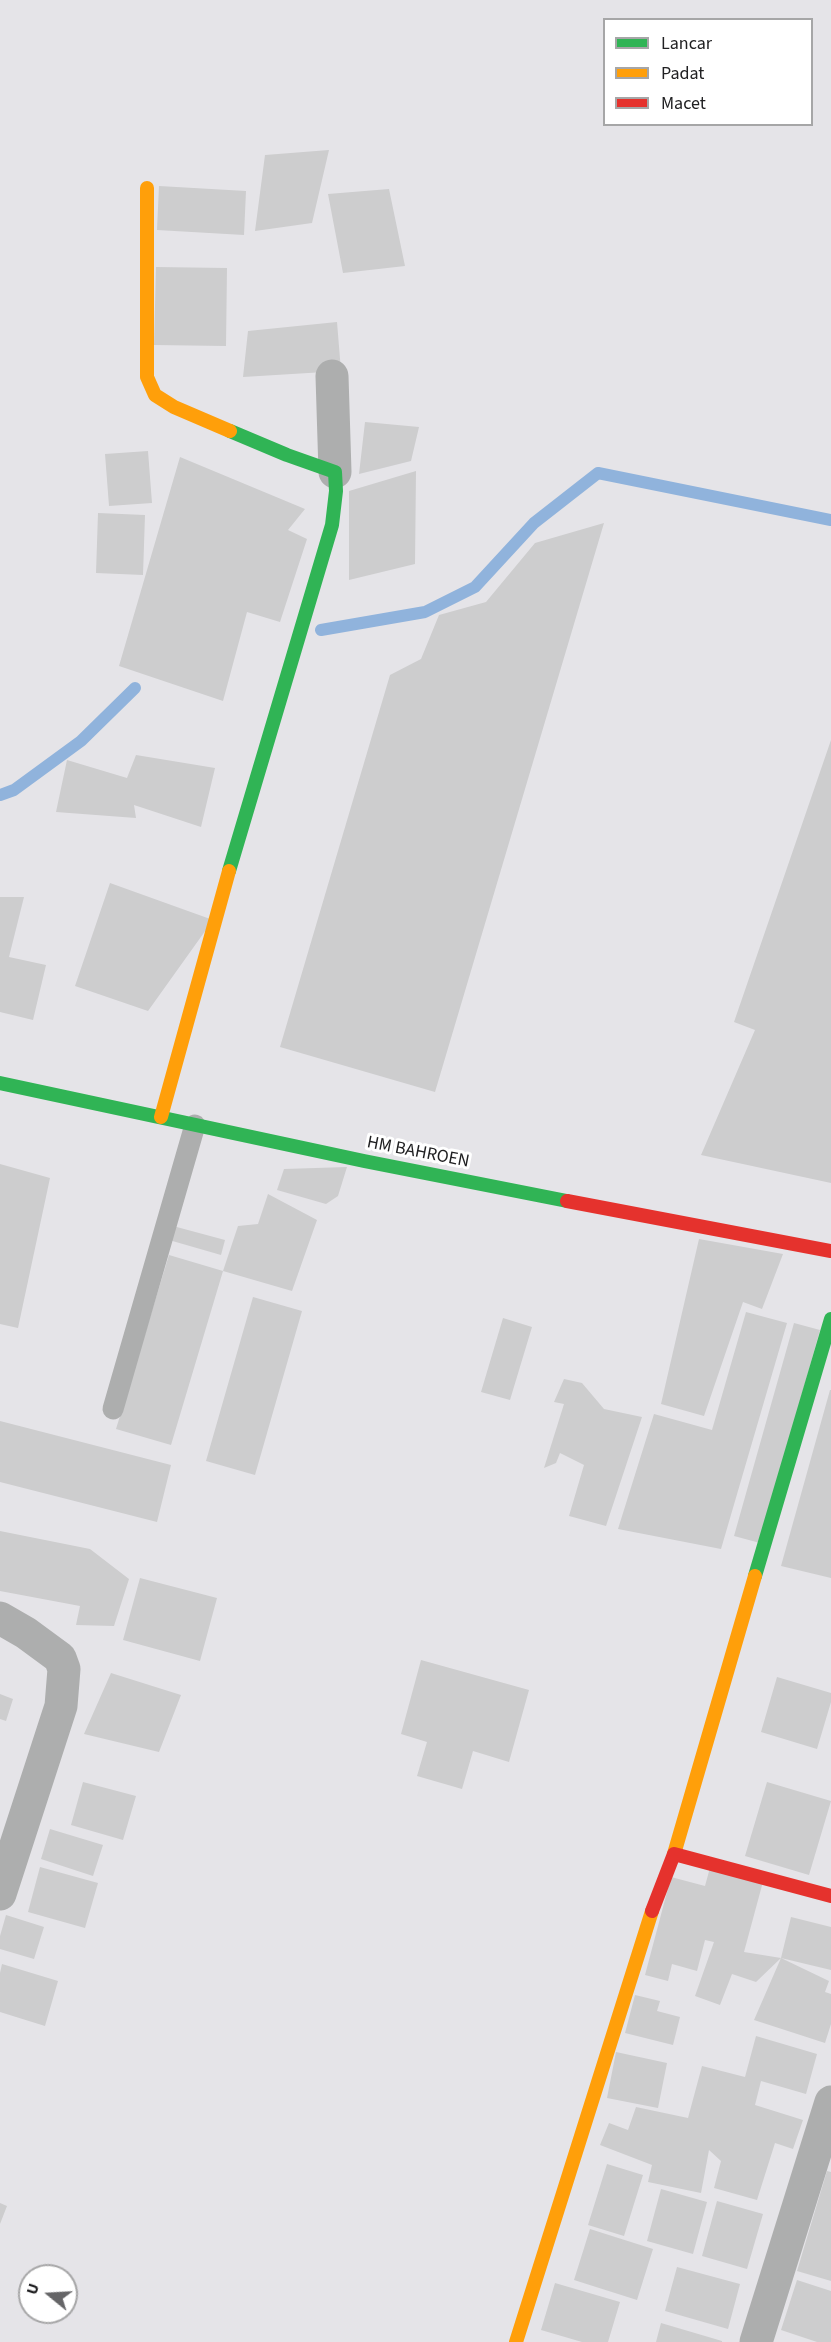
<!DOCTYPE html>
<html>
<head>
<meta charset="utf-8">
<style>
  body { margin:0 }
  #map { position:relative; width:831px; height:2342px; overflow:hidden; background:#e5e4e8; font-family:"Source Sans 3",sans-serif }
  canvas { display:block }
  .legend { position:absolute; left:603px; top:18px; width:210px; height:108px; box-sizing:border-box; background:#fff; border:2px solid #a6a6a7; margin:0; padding:8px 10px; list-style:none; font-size:18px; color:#202022 }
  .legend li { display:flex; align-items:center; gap:12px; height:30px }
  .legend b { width:30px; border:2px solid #a6a6a7 }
  .north { position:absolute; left:18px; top:2264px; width:60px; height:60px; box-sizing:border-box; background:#fff; border:2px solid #a6a6a7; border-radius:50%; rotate:288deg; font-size:16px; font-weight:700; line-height:24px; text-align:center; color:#202022 }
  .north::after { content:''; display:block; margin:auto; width:21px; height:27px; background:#656567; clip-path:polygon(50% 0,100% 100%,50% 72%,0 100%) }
</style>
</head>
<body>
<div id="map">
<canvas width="831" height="2342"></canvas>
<ul class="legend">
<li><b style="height:8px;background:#30b455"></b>Lancar</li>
<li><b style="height:8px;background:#ff9f0a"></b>Padat</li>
<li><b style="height:8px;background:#e5322d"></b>Macet</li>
</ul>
<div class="north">U</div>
</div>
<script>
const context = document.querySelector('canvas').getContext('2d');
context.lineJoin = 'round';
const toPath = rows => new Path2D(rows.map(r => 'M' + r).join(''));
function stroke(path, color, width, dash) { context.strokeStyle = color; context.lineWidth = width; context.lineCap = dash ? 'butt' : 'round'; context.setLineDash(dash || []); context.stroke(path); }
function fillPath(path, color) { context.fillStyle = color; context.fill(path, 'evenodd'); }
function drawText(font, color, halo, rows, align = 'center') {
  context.font = font + ' "Source Sans 3",sans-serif'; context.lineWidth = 6; context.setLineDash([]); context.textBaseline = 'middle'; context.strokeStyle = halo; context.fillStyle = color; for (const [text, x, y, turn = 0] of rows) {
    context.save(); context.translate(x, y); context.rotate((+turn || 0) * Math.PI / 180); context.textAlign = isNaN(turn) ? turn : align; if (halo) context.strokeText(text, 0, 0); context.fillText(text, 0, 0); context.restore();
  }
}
stroke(toPath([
  [321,630,425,612,475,587,534,523,598,473,831,520],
  [0,795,14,790,81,741,135,688]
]), '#90b3dc', 12);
fillPath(toPath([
  [329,150,312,223,255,231,265,155],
  [159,186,246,191,244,235,157,230],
  [389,189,405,266,343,273,328,194],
  [156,267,227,268,226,346,154,345],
  [337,322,341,371,243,377,248,331],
  [365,422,419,427,411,461,359,474],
  [148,451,152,503,109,506,105,454],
  [180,457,305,509,288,530,307,539,280,622,247,612,223,701,119,666],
  [416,471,415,564,349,580,349,491],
  [98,513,145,515,143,575,96,573],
  [604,523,435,1092,280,1047,390,675,421,659,439,615,486,602,535,543],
  [831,740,831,1183,701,1155,755,1030,734,1022],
  [136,755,215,768,201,827,134,805,136,818,56,812,67,760,127,778],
  [110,883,213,920,148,1011,75,986],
  [0,897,24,897,9,957,46,965,33,1020,0,1012],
  [0,1164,50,1178,18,1328,0,1324],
  [347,1167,338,1196,326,1204,277,1190,284,1169],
  [268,1194,317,1220,292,1291,223,1271,171,1445,116,1429,169,1255,223,1271,238,1226,258,1224],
  [173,1226,225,1240,221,1255,169,1240],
  [699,1239,783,1254,762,1309,743,1302,704,1416,661,1404],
  [253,1297,302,1311,255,1475,206,1461],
  [746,1312,787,1323,721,1549,618,1529,654,1414,712,1430],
  [503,1318,532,1327,510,1400,481,1392],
  [794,1323,820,1330,760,1543,734,1536],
  [564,1379,582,1383,604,1409,642,1417,606,1526,569,1516,584,1465,560,1453,556,1463,544,1468,564,1404,554,1402],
  [830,1390,831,1390,831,1578,781,1566],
  [0,1421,171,1465,157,1522,0,1482],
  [0,1531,90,1549,129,1579,114,1626,76,1625,80,1606,0,1591],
  [140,1578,217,1598,200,1661,123,1640],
  [421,1660,529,1690,509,1762,473,1751,462,1789,417,1776,427,1742,401,1734],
  [111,1673,181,1695,159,1752,84,1734],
  [777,1677,831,1693,831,1702,817,1749,761,1732],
  [0,1694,13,1699,6,1721,0,1719],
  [83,1782,136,1796,123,1840,71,1825],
  [767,1782,831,1801,809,1875,745,1856],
  [50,1829,103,1845,93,1876,41,1859],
  [711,1864,764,1878,744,1952,781,1958,829,1981,825,1992,831,1994,831,2024,825,2043,754,2020,781,1958,756,1982,732,1974,720,2005,695,1996,714,1942,705,1940,697,1971,672,1964,668,1981,645,1975,671,1877,705,1886],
  [40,1867,98,1883,85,1928,28,1912],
  [6,1915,44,1927,34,1959,0,1949,0,1936],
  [791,1917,831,1927,831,1970,781,1958],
  [2,1964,58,1981,45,2026,0,2012,0,1973],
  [635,1995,660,2001,657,2011,680,2017,673,2045,625,2033],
  [756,2036,817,2054,806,2094,761,2081,755,2105,803,2120,793,2149,775,2143,757,2200,714,2188,721,2161,709,2150,701,2193,648,2182,652,2165,600,2145,609,2123,628,2130,636,2107,688,2118,702,2066,745,2077],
  [616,2052,667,2063,658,2108,607,2098],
  [607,2164,643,2175,624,2236,588,2225],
  [827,2171,831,2172,831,2281,797,2271],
  [661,2189,707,2202,693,2254,647,2241],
  [717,2201,763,2214,747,2269,702,2256],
  [0,2203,7,2206,0,2224],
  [590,2229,653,2249,637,2300,574,2280],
  [677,2267,740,2284,728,2329,665,2311],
  [797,2280,831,2291,831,2342,817,2342,781,2330],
  [555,2283,620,2302,608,2342,582,2342,541,2330],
  [661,2323,722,2341,722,2342,656,2342]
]), '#cdcdce');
stroke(toPath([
  [113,1409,195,1125]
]), '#adaeae', 21);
stroke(toPath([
  [332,376,335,472],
  [0,1618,26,1633,60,1658,64,1669,61,1706,0,1894],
  [756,2342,831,2102]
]), '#adaeae', 33);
stroke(toPath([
  [229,871,332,525,336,491,335,472,287,455,230,431],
  [0,1083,364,1161,567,1201],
  [755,1576,831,1319]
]), '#30b455', 14);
stroke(toPath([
  [147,188,147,377,155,395,174,407,230,431],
  [161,1117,229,871],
  [674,1854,755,1576],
  [516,2342,652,1911]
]), '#ff9f0a', 14);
stroke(toPath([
  [567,1201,831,1251],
  [652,1911,674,1854,831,1896]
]), '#e5322d', 14);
drawText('18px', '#202022', '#fff', [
  ["HM BAHROEN",418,1153,11]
]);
</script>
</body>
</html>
